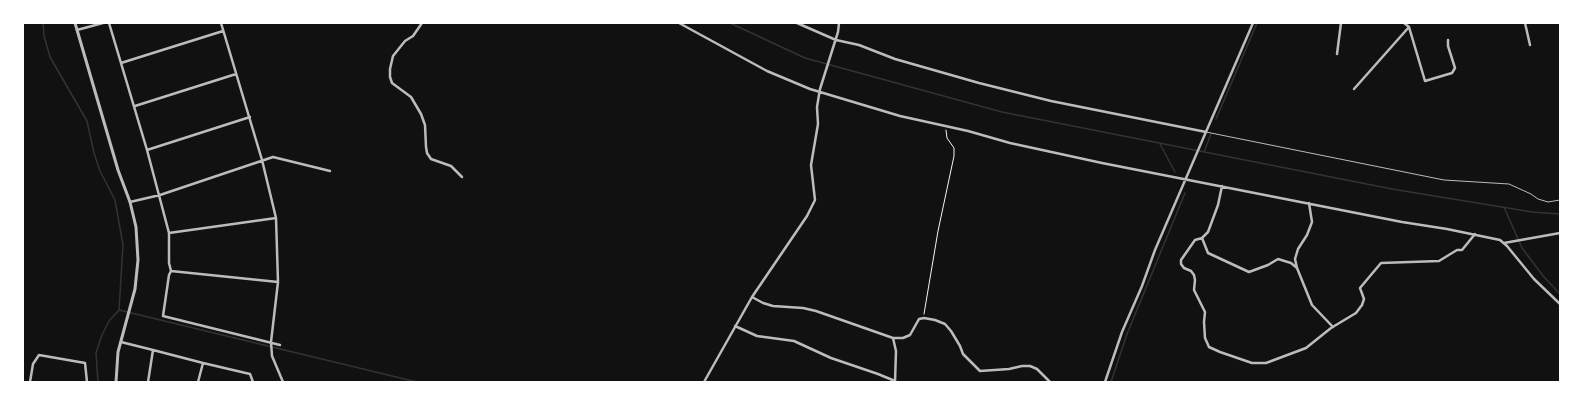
<!DOCTYPE html>
<html>
<head>
<meta charset="utf-8">
<style>
  body { margin:0 }
  #map { position:relative; width:1583px; height:405px; overflow:hidden; background:#111; font-family:"Varela Round",sans-serif }
  canvas { display:block }
  .frame { position:absolute; inset:0; border:24px solid #fff; pointer-events:none }
</style>
</head>
<body>
<div id="map">
<canvas width="1583" height="405"></canvas>
<div class="frame"></div>
</div>
<script>
const context = document.querySelector('canvas').getContext('2d');
context.lineJoin = 'round';
const toPath = rows => new Path2D(rows.map(r => 'M' + r).join(''));
function stroke(path, color, width, dash) { context.strokeStyle = color; context.lineWidth = width; context.lineCap = dash ? 'butt' : 'round'; context.setLineDash(dash || []); context.stroke(path); }
stroke(toPath([
  [43,23,44,36,50,57,87,121,94,153,100,171,115,200,123,245,119,310,109,321,102,335,96,353,98,382],
  [730,23,805,58,1002,112,1392,189,1532,212,1560,214],
  [1216,119,1257,23],
  [1160,144,1175,172],
  [1204,152,1211,134],
  [1504,207,1522,248,1544,277,1560,294],
  [119,310,417,382],
  [1111,382,1127,334,1185,193]
]), '#333', 1.5);
stroke(toPath([
  [924,314,938,231,954,156,954,148,947,138,946,130]
]), '#f5f5f5', 1);
stroke(toPath([
  [1206,132,1444,180,1509,184,1531,194,1538,199,1548,202,1560,200]
]), '#bcbcbc', 1);
stroke(toPath([
  [109,23,147,150,169,233,169,263,171,271,169,275,163,316,280,345],
  [221,23,262,160,276,218,278,282,271,342,272,356,283,382],
  [422,23,413,36,405,41,393,56,390,69,390,77,392,83,411,97,421,114,425,125,426,147,427,153,431,159,451,166,462,177],
  [679,23,767,71,810,89,900,116,968,131,1010,143,1102,163,1402,222,1447,229,1500,240,1507,246,1534,279,1560,304],
  [797,23,836,40,859,45,895,59,979,83,1051,101,1206,132],
  [1404,23,1409,27,1425,81,1452,73,1455,68,1448,46,1448,40],
  [1525,23,1530,45],
  [77,30,103,23],
  [1337,54,1341,23],
  [121,63,223,31],
  [1354,89,1409,27],
  [135,106,236,74],
  [147,150,250,117],
  [1222,186,1218,205,1208,232,1202,238,1195,240,1181,260,1181,264,1184,268,1191,271,1194,275,1195,280,1194,290,1205,312,1204,322,1205,338,1209,347,1220,352,1252,363,1266,363,1306,348,1331,328,1356,313,1362,305,1364,299,1360,288,1381,263,1439,261,1457,250,1462,250,1475,234],
  [130,202,160,195,273,157,330,171],
  [169,233,276,218],
  [1202,238,1208,253,1249,272,1268,265,1278,259,1291,263,1297,268,1312,305,1333,327],
  [1504,243,1560,233],
  [1297,268,1295,259,1298,249,1307,235,1312,222,1309,203],
  [171,271,278,282],
  [752,297,763,303,773,306,803,308,816,311,893,338,903,338,910,335,919,319,924,318,935,320,945,324,951,331,960,346,963,354,980,371,1009,369,1022,366,1030,366,1037,369,1050,382],
  [735,326,757,336,794,341,831,358,878,374,895,381],
  [893,338,896,351,895,382],
  [121,342,153,350],
  [30,382,33,364,39,355,85,363,87,382],
  [148,382,153,350,203,363,250,374,253,382],
  [198,382,203,363],
  [704,382,752,297,807,216,815,200,811,165,818,124,817,107,820,89,838,32,839,23],
  [1105,382,1122,332,1142,286,1155,250,1253,23]
]), '#bcbcbc', 2.5);
stroke(toPath([
  [75,23,118,170,130,202,136,227,138,260,135,289,118,352,116,382]
]), '#bcbcbc', 3);
</script>
</body>
</html>
